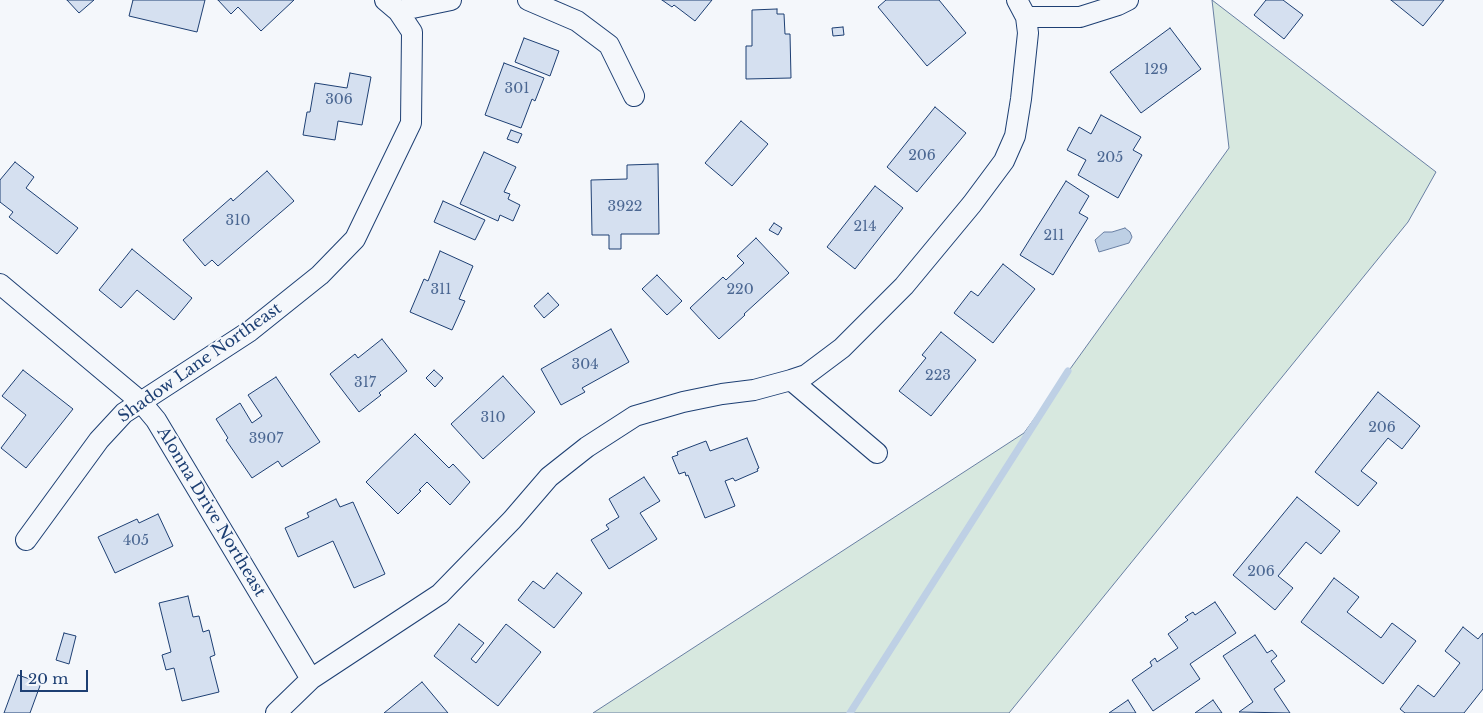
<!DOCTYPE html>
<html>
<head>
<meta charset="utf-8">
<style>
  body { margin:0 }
  #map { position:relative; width:1483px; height:713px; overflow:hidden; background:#f4f7fb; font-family:"Libre Baskerville",serif }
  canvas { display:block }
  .scale { position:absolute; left:20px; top:670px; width:68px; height:22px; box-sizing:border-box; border:2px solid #1d3f73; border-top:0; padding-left:6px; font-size:15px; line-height:18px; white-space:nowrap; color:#1d3f73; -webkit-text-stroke:4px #f4f7fb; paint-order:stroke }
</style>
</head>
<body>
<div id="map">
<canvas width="1483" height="713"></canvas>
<div class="scale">20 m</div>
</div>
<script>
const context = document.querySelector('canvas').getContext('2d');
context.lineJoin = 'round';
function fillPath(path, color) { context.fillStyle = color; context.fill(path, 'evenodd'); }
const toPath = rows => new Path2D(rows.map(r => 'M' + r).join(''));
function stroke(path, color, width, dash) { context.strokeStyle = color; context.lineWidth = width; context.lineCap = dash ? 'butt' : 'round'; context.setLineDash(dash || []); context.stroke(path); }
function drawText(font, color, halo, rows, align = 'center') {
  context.font = font + ' "Libre Baskerville",serif'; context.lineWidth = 4; context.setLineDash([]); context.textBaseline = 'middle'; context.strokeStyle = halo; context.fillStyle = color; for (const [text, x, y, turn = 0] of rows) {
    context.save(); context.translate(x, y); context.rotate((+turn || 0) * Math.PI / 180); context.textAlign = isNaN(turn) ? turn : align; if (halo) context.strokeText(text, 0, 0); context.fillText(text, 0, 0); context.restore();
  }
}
const green = toPath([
  [1212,0,1436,172,1408,222,1009,713,593,713,1024,433,1229,148,1212,0]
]);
fillPath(green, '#d7e8df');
stroke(green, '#687fa3', 1);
const water = toPath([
  [1125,228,1130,232,1132,237,1129,243,1099,252,1095,240,1104,232,1112,232,1125,228]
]);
fillPath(water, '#bed0e5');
stroke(water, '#687fa3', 1);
stroke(toPath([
  [850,713,1068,371]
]), '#bed0e5', 7);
const building = toPath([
  [67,0,94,0,79,13,67,0],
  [133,0,205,0,197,32,129,16,133,0],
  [218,0,294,0,261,31,238,7,231,14,218,0],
  [662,0,712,0,695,21,674,5,672,7,662,0],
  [886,0,939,0,966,33,927,66,878,7,886,0],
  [1266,0,1283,0,1303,15,1284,39,1254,15,1266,0],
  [1391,0,1444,0,1423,26,1391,0],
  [777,9,777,14,784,14,785,34,790,34,791,78,746,79,746,46,752,46,752,10,777,9],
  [843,27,844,35,833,36,832,28,843,27],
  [1170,28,1201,69,1141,113,1110,72,1170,28],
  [524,38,559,51,550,76,515,62,524,38],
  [504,63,544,78,535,101,532,99,521,128,485,115,504,63],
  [350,73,371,77,362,125,338,121,335,140,303,135,307,112,310,112,315,83,347,88,350,73],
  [935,107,966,133,917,192,887,167,935,107],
  [1101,115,1141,137,1133,150,1142,155,1118,198,1078,175,1086,160,1067,150,1079,127,1091,134,1101,115],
  [741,121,768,144,732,186,705,163,741,121],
  [511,130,522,134,518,143,507,139,511,130],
  [484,152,516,167,504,192,510,194,508,199,520,205,513,221,500,215,498,221,460,204,484,152],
  [15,162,34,177,26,188,78,228,57,254,9,217,13,212,0,202,0,180,15,162],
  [658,164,659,234,621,234,621,249,609,249,609,235,592,235,591,180,627,179,627,165,658,164],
  [267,171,294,201,218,266,212,260,205,266,183,240,231,198,233,201,267,171],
  [1066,181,1089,196,1079,213,1088,218,1053,275,1020,255,1066,181],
  [875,186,903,208,855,269,827,247,875,186],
  [443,201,485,220,475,240,434,222,443,201],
  [774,223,782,228,778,235,769,230,774,223],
  [756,238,789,273,744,314,745,315,719,339,690,308,723,277,726,280,744,263,737,256,756,238],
  [132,249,192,298,174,320,137,290,121,308,99,290,132,249],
  [440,251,473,266,459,299,465,301,452,330,410,312,424,279,428,281,440,251],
  [1003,264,1035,289,993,343,954,313,971,291,978,296,1003,264],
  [657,275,682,301,667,315,642,289,657,275],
  [548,293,559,305,544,318,534,306,548,293],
  [611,329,629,362,582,388,585,392,561,405,541,369,611,329],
  [941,332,976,360,931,416,899,391,926,358,922,355,941,332],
  [382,339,407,371,379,393,381,395,359,412,330,374,355,354,358,358,382,339],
  [23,370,73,409,26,468,1,448,26,415,2,396,23,370],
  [434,370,443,378,435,387,426,378,434,370],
  [503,376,535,412,483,459,451,424,503,376],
  [276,377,320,442,282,467,278,461,252,478,226,440,228,438,216,419,240,403,252,423,262,416,248,395,276,377],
  [1378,392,1420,426,1402,449,1388,438,1361,471,1377,483,1358,506,1315,472,1378,392],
  [415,434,449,468,453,464,470,482,450,505,427,482,419,490,421,491,398,514,366,482,415,434],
  [747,438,759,468,757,469,758,471,735,481,733,478,725,481,735,506,705,518,688,475,686,476,685,472,679,474,672,457,678,455,677,452,706,441,710,451,747,438],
  [644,477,660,501,640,513,657,539,609,569,591,540,609,529,606,525,619,517,609,499,644,477],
  [1297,497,1340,531,1321,554,1306,542,1278,576,1293,588,1275,610,1233,575,1297,497],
  [336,499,340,507,353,502,385,574,354,588,333,541,298,557,285,528,309,517,307,513,336,499],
  [158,514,173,546,115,573,98,537,137,519,139,523,158,514],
  [557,573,582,593,554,628,518,600,533,581,544,589,557,573],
  [1334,578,1359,597,1347,612,1381,638,1392,623,1416,641,1383,684,1301,622,1334,578],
  [188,596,193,617,199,616,203,632,209,630,215,655,210,657,219,692,182,701,174,668,166,670,162,655,171,652,159,603,188,596],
  [1215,602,1236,633,1190,664,1200,679,1153,711,1132,680,1152,666,1150,662,1155,658,1157,662,1178,648,1168,634,1188,620,1185,617,1193,612,1195,615,1215,602],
  [459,624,484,643,471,659,476,663,506,624,541,652,498,706,434,656,459,624],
  [1463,627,1478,639,1483,633,1483,689,1464,713,1405,713,1400,709,1418,685,1434,697,1460,663,1445,651,1463,627],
  [64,633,76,636,69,664,56,660,64,633],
  [1255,635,1267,653,1272,650,1277,656,1271,661,1285,681,1274,689,1290,713,1239,712,1253,702,1223,656,1255,635],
  [18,675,41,683,30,713,4,713,18,675],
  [422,682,448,713,384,713,422,682],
  [1128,700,1136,713,1109,713,1128,700],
  [1213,700,1222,713,1195,713,1213,700]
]);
fillPath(building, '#d5e0f0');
stroke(building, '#1d3f73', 1);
const street = toPath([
  [528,0,577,21,609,45,634,96],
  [398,11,451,0],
  [1026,17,1080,17,1118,5,1128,0],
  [0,284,141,402,156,420,311,679],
  [791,380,877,453],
  [26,540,99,440,124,413,250,331,320,275,355,239,411,123,412,32,398,11,385,0],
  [276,713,311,679,440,594,512,520,549,477,587,447,635,416,683,402,722,394,754,390,791,380,806,375,842,348,904,286,972,204,1004,161,1015,136,1021,99,1028,33,1026,17,1017,0]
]);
stroke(street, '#1d3f73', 22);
stroke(street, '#f4f7fb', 20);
drawText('14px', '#4b6792', null, [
  ["129",1156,70],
  ["301",517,89],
  ["306",339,100],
  ["206",922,156],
  ["205",1110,158],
  ["3922",625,207],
  ["310",238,221],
  ["214",865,227],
  ["211",1054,236],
  ["311",441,290],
  ["220",740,290],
  ["304",585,365],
  ["223",938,376],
  ["317",365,383],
  ["310",493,418],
  ["206",1382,428],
  ["3907",266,439],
  ["405",136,541],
  ["206",1261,572]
]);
drawText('16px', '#1d3f73', '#f4f7fb', [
  ["Shadow Lane Northeast",200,363,-35],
  ["Alonna Drive Northeast",211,512,59]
]);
</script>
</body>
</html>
